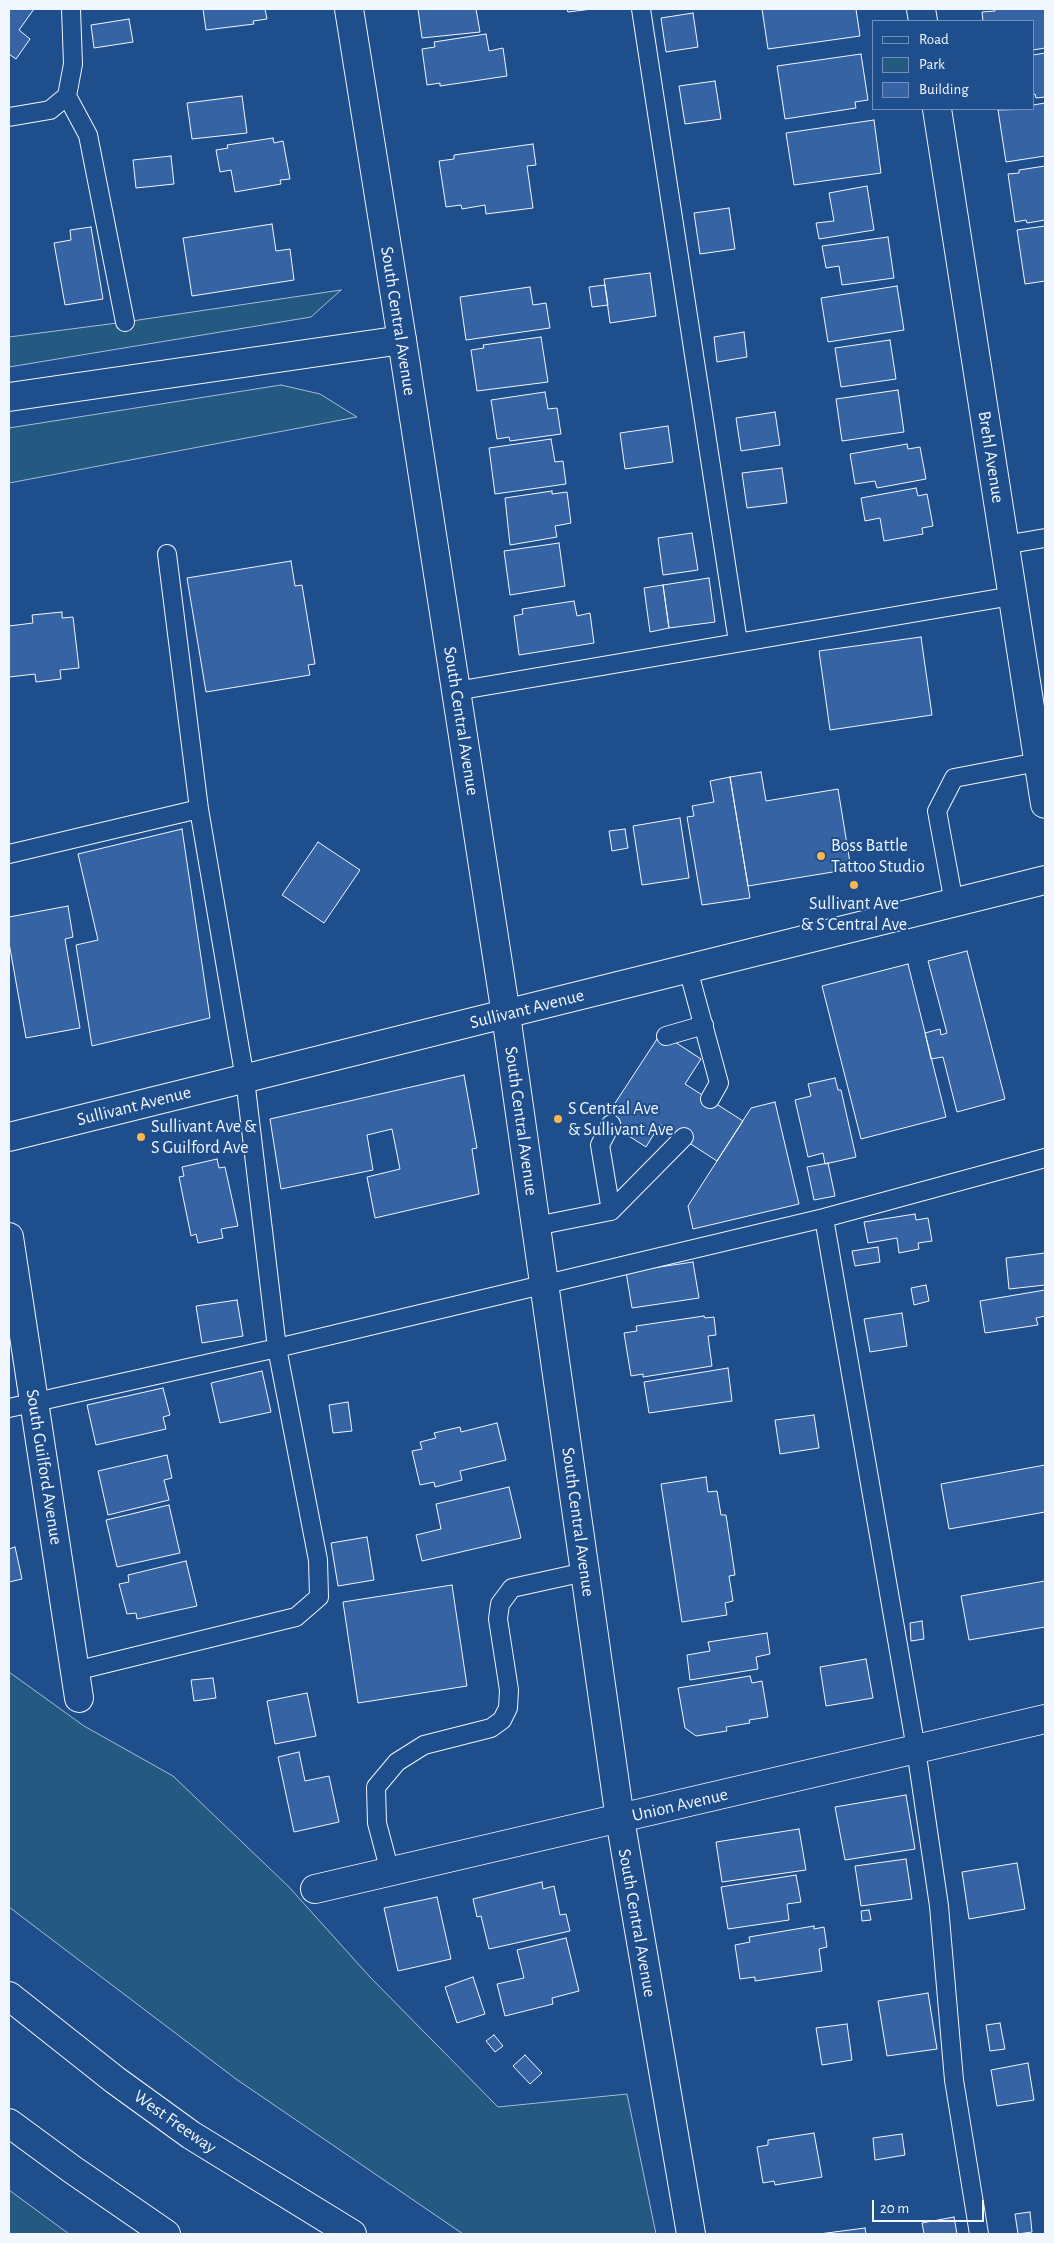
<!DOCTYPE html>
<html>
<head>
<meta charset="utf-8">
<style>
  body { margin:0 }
  #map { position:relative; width:1054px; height:2243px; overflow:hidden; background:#1f4e8c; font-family:"Alegreya Sans",sans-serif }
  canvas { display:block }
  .frame { position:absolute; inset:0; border:10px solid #f2f6ff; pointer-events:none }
  .legend { position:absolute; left:872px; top:20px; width:162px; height:90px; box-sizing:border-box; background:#1f4e8c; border:1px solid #7391ba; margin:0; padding:6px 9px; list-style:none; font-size:15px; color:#f2f6ff }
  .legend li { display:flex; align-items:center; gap:10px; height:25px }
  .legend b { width:25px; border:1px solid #7391ba }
  .scale { position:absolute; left:872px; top:2200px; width:112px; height:22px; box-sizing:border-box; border:2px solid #f2f6ff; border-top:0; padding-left:6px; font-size:15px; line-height:18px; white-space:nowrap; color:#f2f6ff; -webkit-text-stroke:4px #1f4e8c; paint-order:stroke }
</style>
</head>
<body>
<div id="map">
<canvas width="1054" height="2243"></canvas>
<div class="frame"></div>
<ul class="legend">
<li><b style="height:6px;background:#1f4e8c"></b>Road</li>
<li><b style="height:14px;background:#245a82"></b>Park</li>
<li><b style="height:14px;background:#3563a3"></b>Building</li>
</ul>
<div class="scale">20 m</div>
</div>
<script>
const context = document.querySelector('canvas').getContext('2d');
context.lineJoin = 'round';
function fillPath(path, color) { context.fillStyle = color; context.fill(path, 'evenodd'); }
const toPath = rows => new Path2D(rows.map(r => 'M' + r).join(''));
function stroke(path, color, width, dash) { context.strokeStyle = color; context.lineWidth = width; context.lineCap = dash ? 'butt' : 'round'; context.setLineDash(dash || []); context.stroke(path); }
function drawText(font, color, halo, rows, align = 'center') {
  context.font = font + ' "Alegreya Sans",sans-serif'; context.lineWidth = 4; context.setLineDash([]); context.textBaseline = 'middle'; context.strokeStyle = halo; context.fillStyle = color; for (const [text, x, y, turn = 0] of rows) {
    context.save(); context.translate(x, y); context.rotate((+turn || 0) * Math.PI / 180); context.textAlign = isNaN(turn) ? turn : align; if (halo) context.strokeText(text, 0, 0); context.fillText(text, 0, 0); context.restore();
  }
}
const green = toPath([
  [341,290,311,317,9,367,9,337,125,322,341,290],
  [281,385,320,394,357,417,9,483,9,428,281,385],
  [9,1672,84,1726,173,1776,289,1887,370,1977,498,2107,627,2094,656,2234,463,2234,236,2079,9,1907,9,1672],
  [9,2190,69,2234,9,2234,9,2190]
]);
fillPath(green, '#245a82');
stroke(green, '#a8bbd7', 1);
const building = toPath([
  [9,9,34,9,19,30,30,39,16,59,9,54,9,9],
  [203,9,265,9,267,19,253,21,254,24,206,30,203,9],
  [418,9,480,9,476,9,480,32,422,38,418,9],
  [567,9,592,9,568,12,567,9],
  [762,9,856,9,860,36,768,49,762,9],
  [995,9,1045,9,1045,48,1033,50,1033,21,983,21,982,12,995,11,995,9],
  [693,13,698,47,666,52,661,18,693,13],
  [129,19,133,42,94,48,91,25,129,19],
  [486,34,489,51,503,48,507,76,440,86,440,83,427,85,422,49,435,47,434,42,486,34],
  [1045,53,1045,97,1036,98,1035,94,1033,95,1033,55,1045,53],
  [861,54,868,100,855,102,856,108,785,119,777,66,861,54],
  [715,81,721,119,685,124,679,86,715,81],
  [242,96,247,133,192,139,187,103,242,96],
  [1045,103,1045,156,1006,162,998,110,1033,109,1033,105,1045,103],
  [874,120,881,173,794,185,786,133,874,120],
  [273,138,274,143,283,141,290,179,280,180,281,184,235,192,231,170,220,172,216,150,228,148,227,145,273,138],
  [533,144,536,165,527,166,533,208,486,214,485,205,462,209,461,205,446,207,439,161,454,159,454,155,533,144],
  [171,156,174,184,136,188,133,160,171,156],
  [1045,166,1045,220,1027,223,1026,220,1015,222,1008,174,1019,173,1019,170,1045,166],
  [867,186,874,230,819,239,816,223,834,221,829,193,867,186],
  [729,208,735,249,700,254,694,213,729,208],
  [272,224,276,251,290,249,294,280,192,296,183,238,272,224],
  [1045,226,1045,281,1025,284,1017,230,1045,226],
  [91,227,103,299,65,305,54,243,71,240,70,230,91,227],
  [888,237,894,278,842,285,839,266,826,268,822,246,888,237],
  [650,273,656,316,610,323,604,279,650,273],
  [605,285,608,305,592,307,589,287,605,285],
  [897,286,904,330,828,342,821,298,897,286],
  [530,287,533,305,546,303,550,328,466,340,460,297,530,287],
  [744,332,747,357,717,362,714,337,744,332],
  [541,337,548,382,477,391,471,350,484,348,483,345,541,337],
  [890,340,896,379,841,387,835,348,890,340],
  [898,390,904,432,842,441,836,399,898,390],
  [545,392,548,409,557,408,561,434,510,441,509,437,497,439,491,400,545,392],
  [775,412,780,445,741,451,736,418,775,412],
  [668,426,673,462,625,469,620,433,668,426],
  [551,439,555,462,563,461,566,484,495,494,489,448,551,439],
  [907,444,908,449,920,447,926,479,877,488,875,481,855,484,850,454,907,444],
  [782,468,787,503,747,508,742,473,782,468],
  [916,488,918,496,927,494,933,526,922,528,923,534,884,541,880,518,865,521,861,498,916,488],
  [552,491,552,494,567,492,571,523,555,526,557,537,510,545,505,498,552,491],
  [692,533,698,570,663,575,658,538,692,533],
  [559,543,565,586,510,595,504,551,559,543],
  [291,561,295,586,302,585,315,664,308,665,310,675,206,692,187,578,291,561],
  [709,578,715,622,669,628,663,585,709,578],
  [663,585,669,628,650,632,644,588,663,585],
  [574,601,577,616,590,613,594,643,519,655,514,616,523,614,522,609,574,601],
  [62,612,62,618,73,617,79,668,60,670,61,679,36,682,35,674,9,677,9,626,33,623,32,615,62,612],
  [921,637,932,715,830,730,819,651,921,637],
  [761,772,766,801,838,789,851,869,748,886,730,777,761,772],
  [730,777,750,898,702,905,687,817,694,816,692,806,714,802,710,781,730,777],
  [680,818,689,878,642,885,633,826,680,818],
  [182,829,210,1018,92,1046,76,945,98,940,78,854,182,829],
  [625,829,628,848,612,851,609,831,625,829],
  [318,842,360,870,324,923,282,895,318,842],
  [68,906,73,937,65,939,80,1028,26,1038,9,943,9,917,68,906],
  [967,951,1005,1099,957,1112,943,1057,931,1059,925,1033,940,1029,941,1035,947,1033,928,961,967,951],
  [908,964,946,1117,861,1139,822,986,908,964],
  [661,1033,701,1059,685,1084,743,1121,717,1161,660,1124,646,1147,604,1120,661,1033],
  [464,1075,477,1148,472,1149,479,1194,375,1218,367,1177,400,1169,392,1129,367,1135,373,1170,281,1189,270,1119,464,1075],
  [835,1078,838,1090,841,1090,856,1157,825,1164,823,1153,808,1157,795,1100,811,1096,808,1084,835,1078],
  [775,1102,799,1204,693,1229,688,1206,717,1161,751,1108,775,1102],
  [217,1159,219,1168,225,1167,238,1226,221,1229,223,1238,198,1243,196,1234,191,1236,179,1177,184,1176,182,1167,217,1159],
  [828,1163,835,1196,814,1200,807,1167,828,1163],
  [915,1214,916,1220,928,1218,932,1241,918,1243,919,1249,899,1253,897,1238,868,1243,864,1222,915,1214],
  [878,1247,880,1262,855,1266,852,1251,878,1247],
  [1045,1253,1045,1285,1009,1289,1006,1258,1045,1253],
  [693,1262,699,1298,632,1308,626,1272,693,1262],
  [926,1285,929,1301,914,1305,911,1288,926,1285],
  [1045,1290,1045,1316,1036,1318,1038,1325,985,1333,980,1301,1045,1290],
  [237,1300,243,1336,202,1343,196,1306,237,1300],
  [902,1313,907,1346,870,1352,864,1319,902,1313],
  [704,1316,705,1318,714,1317,716,1335,708,1336,712,1366,643,1377,643,1374,631,1376,624,1333,637,1331,636,1326,704,1316],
  [728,1368,732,1401,649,1413,644,1382,728,1368],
  [262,1371,271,1412,220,1423,211,1383,262,1371],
  [163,1388,170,1415,163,1417,166,1429,96,1445,87,1405,163,1388],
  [348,1402,352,1431,333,1433,329,1405,348,1402],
  [814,1415,819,1448,780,1454,775,1420,814,1415],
  [497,1423,506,1460,460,1471,462,1480,435,1487,434,1482,420,1485,412,1451,422,1449,420,1442,436,1438,434,1433,460,1427,461,1432,497,1423],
  [167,1455,172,1478,164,1480,169,1500,108,1515,98,1471,167,1455],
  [1045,1465,1045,1512,949,1529,941,1484,1045,1465],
  [706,1477,708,1492,717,1491,721,1515,726,1515,735,1575,729,1576,733,1601,725,1603,727,1615,682,1622,661,1484,706,1477],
  [509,1487,521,1538,422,1561,416,1535,441,1529,436,1504,509,1487],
  [169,1505,180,1553,117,1567,106,1520,169,1505],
  [367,1537,374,1580,338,1586,331,1543,367,1537],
  [15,1547,22,1579,9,1582,9,1549,15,1547],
  [186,1561,197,1606,137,1619,136,1613,127,1614,119,1584,129,1582,128,1575,186,1561],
  [1045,1581,1045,1627,969,1640,961,1596,1045,1581],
  [452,1585,467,1686,358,1703,343,1602,452,1585],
  [922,1621,924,1639,911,1641,910,1623,922,1621],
  [767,1633,770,1654,756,1657,758,1669,690,1680,687,1655,710,1651,708,1642,767,1633],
  [866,1659,873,1698,826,1706,820,1667,866,1659],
  [750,1676,752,1683,762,1681,768,1717,749,1720,750,1723,726,1727,727,1731,696,1736,685,1728,678,1688,750,1676],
  [213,1678,216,1698,194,1701,191,1680,213,1678],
  [307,1693,316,1736,275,1744,267,1701,307,1693],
  [299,1752,305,1781,329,1776,339,1822,294,1832,278,1757,299,1752],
  [906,1795,915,1849,845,1860,835,1807,906,1795],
  [799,1829,806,1870,722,1882,716,1842,799,1829],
  [906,1859,912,1899,861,1906,855,1866,906,1859],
  [1017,1863,1025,1909,969,1919,962,1872,1017,1863],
  [796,1875,801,1902,787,1904,789,1920,728,1929,721,1887,796,1875],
  [542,1882,543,1889,554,1886,560,1915,566,1914,570,1931,489,1949,481,1916,477,1917,473,1899,542,1882],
  [437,1897,451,1959,398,1971,384,1908,437,1897],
  [869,1910,871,1920,862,1921,861,1911,869,1910],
  [814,1926,814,1929,824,1927,827,1947,819,1949,822,1971,755,1981,755,1977,740,1979,735,1945,750,1942,749,1937,814,1926],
  [566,1938,579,1991,552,1998,553,2004,505,2016,497,1984,524,1978,517,1950,566,1938],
  [473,1977,485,2014,457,2023,445,1987,473,1977],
  [928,1993,937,2049,887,2056,878,2001,928,1993],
  [1000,2023,1005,2049,990,2051,986,2025,1000,2023],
  [847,2024,852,2060,822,2065,816,2028,847,2024],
  [494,2035,503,2046,495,2052,486,2041,494,2035],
  [525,2055,542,2073,530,2084,513,2066,525,2055],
  [1028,2063,1034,2100,997,2106,991,2070,1028,2063],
  [814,2133,822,2177,775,2185,774,2181,763,2183,757,2147,768,2145,768,2140,814,2133],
  [902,2134,905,2155,875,2160,873,2138,902,2134],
  [1030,2212,1032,2232,1018,2234,1015,2214,1030,2212],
  [954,2217,957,2234,924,2234,922,2223,954,2217],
  [865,2228,866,2234,819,2234,865,2228]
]);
fillPath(building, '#3563a3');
stroke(building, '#f2f6ff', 1);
const lane = toPath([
  [641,9,738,642],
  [67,96,88,135,125,322],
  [9,117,50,110,67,96,73,64,71,9],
  [1004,545,1045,538],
  [456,691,1012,596],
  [9,854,199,809],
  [954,903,937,811,954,778,1038,762],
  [688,969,719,1083,710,1099],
  [666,1036,704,1025],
  [611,1124,600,1145,611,1211],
  [824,1218,916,1749,939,1906,954,2080,979,2234],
  [536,1226,611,1211,684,1137],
  [9,1408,277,1348,824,1218,1045,1158],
  [75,1671,296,1617,319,1597,318,1560,277,1348,245,1079,199,809,167,554],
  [390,1872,377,1823,376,1787,397,1762,424,1745,491,1728,502,1720,508,1708,509,1690,498,1619,500,1604,512,1588,585,1572]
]);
const street = toPath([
  [921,9,923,21],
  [937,109,1045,804],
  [9,1237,79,1698],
  [315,1889,1045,1719]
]);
const secondary = toPath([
  [9,1137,1045,880]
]);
const primary = toPath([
  [349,9,402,340,506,1015,620,1819,691,2234]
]);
const highway = toPath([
  [9,397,402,340],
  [9,1996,115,2080,191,2135,352,2234],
  [9,2123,73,2170,166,2234]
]);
stroke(lane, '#f2f6ff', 20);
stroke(street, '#f2f6ff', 30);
stroke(secondary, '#f2f6ff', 30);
stroke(primary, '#f2f6ff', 30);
stroke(highway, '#f2f6ff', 30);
stroke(lane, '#1f4e8c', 18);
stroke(street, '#1f4e8c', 28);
stroke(secondary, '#1f4e8c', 28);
stroke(primary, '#1f4e8c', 28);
stroke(highway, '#1f4e8c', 28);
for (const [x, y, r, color] of [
  [821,856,5,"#ffb74d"],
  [854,885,5,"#ffb74d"],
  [558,1119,5,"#ffb74d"],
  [141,1137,5,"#ffb74d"]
]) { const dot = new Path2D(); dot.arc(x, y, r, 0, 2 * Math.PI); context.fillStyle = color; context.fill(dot); stroke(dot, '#1f4e8c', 2); }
drawText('18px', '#f2f6ff', '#1f4e8c', [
  ["South Central Avenue",398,321,81],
  ["Brehl Avenue",991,457,81],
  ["South Central Avenue",461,721,81],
  ["Sullivant Avenue",527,1009,-14],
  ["Sullivant Avenue",134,1106,-14],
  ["South Central Avenue",521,1121,82],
  ["South Guilford Avenue",44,1467,81],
  ["South Central Avenue",578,1522,82],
  ["Union Avenue",680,1805,-13],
  ["South Central Avenue",637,1923,80],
  ["West Freeway",175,2122,35]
]);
drawText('18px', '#f2f6ff', '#1f4e8c', [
  ["Boss Battle",831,846],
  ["Tattoo Studio",831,867],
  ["Sullivant Ave",854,904,"center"],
  ["& S Central Ave",854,925,"center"],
  ["S Central Ave",568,1109],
  ["& Sullivant Ave",568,1130],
  ["Sullivant Ave &",151,1127],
  ["S Guilford Ave",151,1148]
], 'left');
</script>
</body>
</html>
